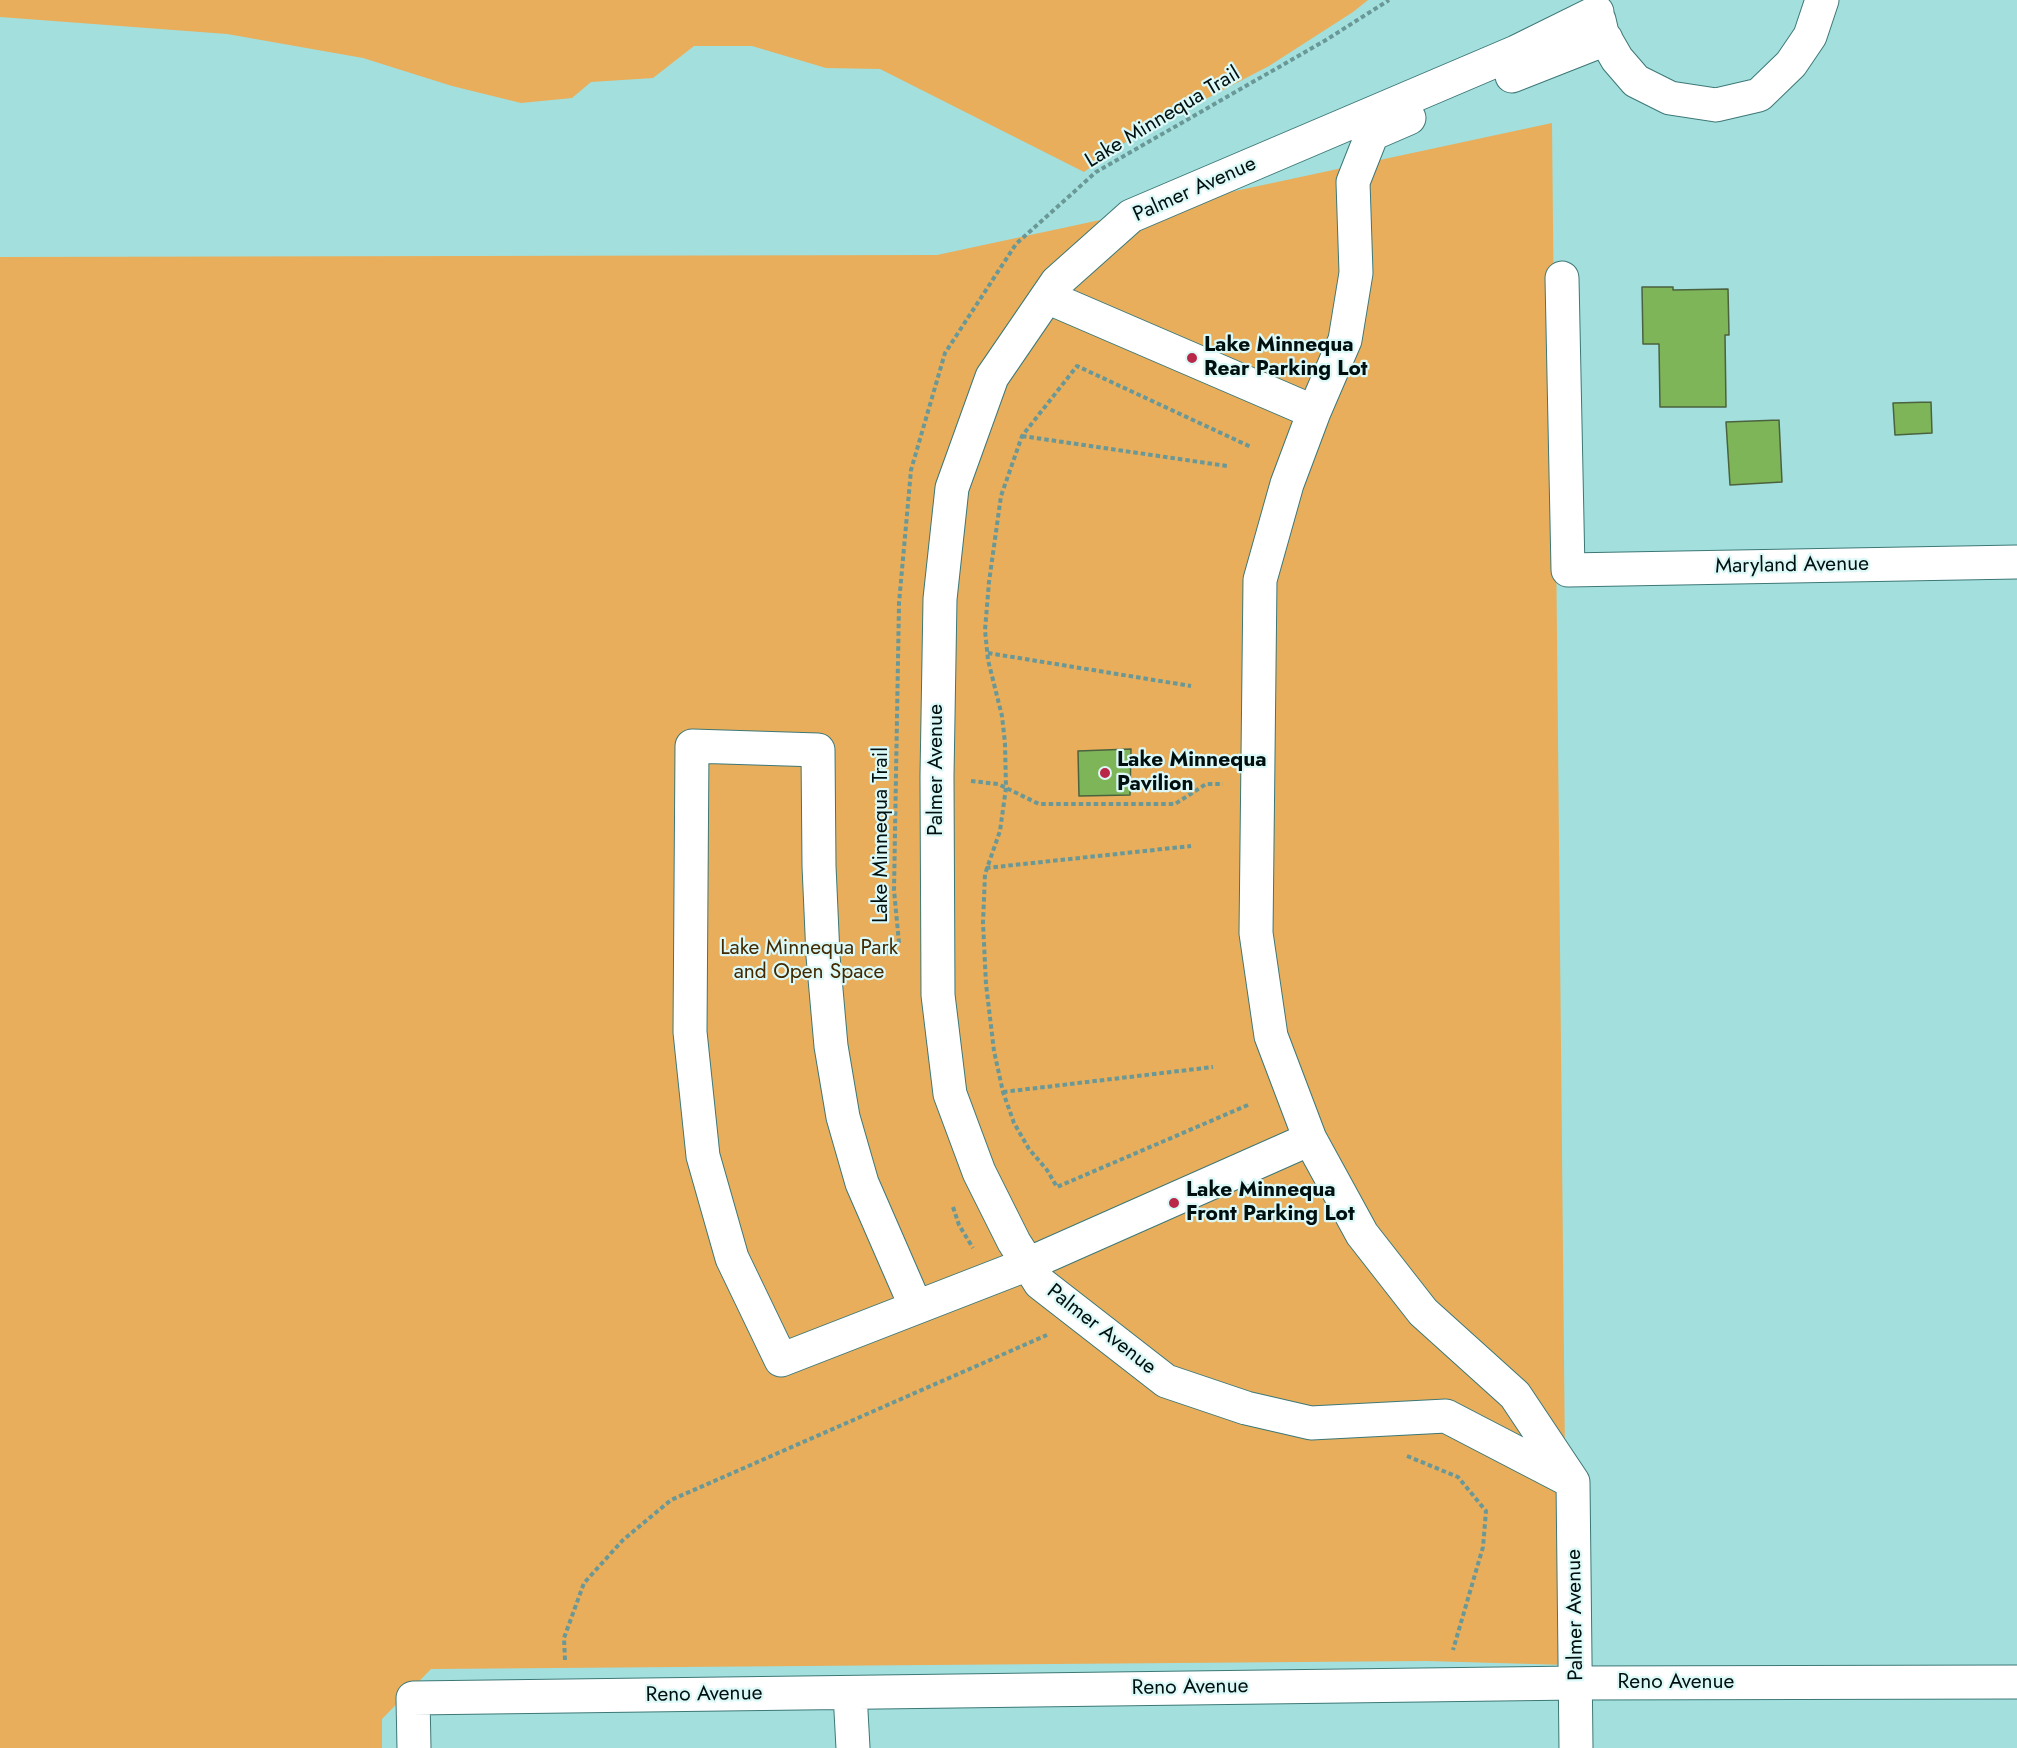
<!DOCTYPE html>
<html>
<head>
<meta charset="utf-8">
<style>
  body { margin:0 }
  canvas { display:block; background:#a2dfdd }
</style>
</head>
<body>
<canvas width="2017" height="1748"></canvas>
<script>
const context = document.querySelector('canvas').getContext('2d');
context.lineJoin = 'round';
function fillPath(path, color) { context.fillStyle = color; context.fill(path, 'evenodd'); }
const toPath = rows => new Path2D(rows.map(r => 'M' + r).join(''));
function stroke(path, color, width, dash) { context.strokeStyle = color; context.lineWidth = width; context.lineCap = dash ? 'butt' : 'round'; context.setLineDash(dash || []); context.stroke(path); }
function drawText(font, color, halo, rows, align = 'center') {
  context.font = font + ' Jost,sans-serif'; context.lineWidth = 4.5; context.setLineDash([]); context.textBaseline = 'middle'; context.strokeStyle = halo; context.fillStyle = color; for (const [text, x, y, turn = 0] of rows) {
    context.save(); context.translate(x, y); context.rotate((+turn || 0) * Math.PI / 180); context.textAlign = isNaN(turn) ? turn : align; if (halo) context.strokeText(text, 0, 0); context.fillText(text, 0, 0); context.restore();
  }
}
fillPath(toPath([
  [0,0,1368,0,1353,12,1269,66,1133,137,1084,172,880,69,826,68,752,46,694,46,653,78,591,82,572,98,521,103,452,86,363,58,227,34,0,17],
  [1552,123,1567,1665,1426,1661,431,1669,382,1719,382,1748,0,1748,0,257,937,255]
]), '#e8ae5c');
const building = toPath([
  [1642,287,1673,287,1673,290,1728,289,1729,335,1725,335,1726,407,1660,407,1659,344,1643,344,1642,287],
  [1931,402,1932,433,1895,435,1893,403,1931,402],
  [1779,420,1782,482,1730,485,1726,422,1779,420],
  [1131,749,1130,795,1079,796,1078,751,1131,749]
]);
fillPath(building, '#7fb559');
stroke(building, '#4b623e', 1.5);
const minor = toPath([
  [1599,20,1602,33,1617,59,1636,81,1670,98,1716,105,1759,95,1791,64,1810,36,1822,0],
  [1512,76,1606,39],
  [1409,118,1372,134,1353,182,1356,273,1345,340,1314,412,1287,484,1260,580,1256,933,1271,1036,1310,1139,1362,1234,1423,1312,1515,1395,1573,1482,1576,1748],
  [1562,278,1568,570,2017,562],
  [1047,297,1314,412],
  [916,1307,862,1183,843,1117,831,1046,823,956,819,866,818,750,692,746,690,1032,703,1156,732,1258,781,1360,1028,1264,1310,1139],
  [1573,1482,1446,1416,1311,1423,1246,1408,1166,1381,1040,1283,1014,1242,979,1172,950,1094,938,995,937,776,940,599,952,488,992,377,1057,282,1131,216,1516,52,1597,12],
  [850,1693,853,1748],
  [414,1748,413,1698,1577,1683,2017,1682]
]);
stroke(minor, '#3d7877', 35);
stroke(toPath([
  [1022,436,1227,466],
  [988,653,1191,686],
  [971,781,998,784,1039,804,1175,804,1206,784,1223,784],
  [986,868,1191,846],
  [899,943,894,890,899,603,911,470,945,353,1016,244,1096,172,1326,40,1389,0],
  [1003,1092,1213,1067],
  [1248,1105,1057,1187,1047,1170,1029,1149,1014,1123,1003,1092,994,1051,986,984,983,923,985,874,1000,831,1006,788,1005,743,1002,716,988,660,985,630,989,582,1001,496,1022,436,1077,366,1251,447],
  [953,1207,959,1225,973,1248],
  [1407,1456,1458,1477,1486,1511,1483,1547,1453,1650],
  [565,1660,564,1638,584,1583,623,1540,671,1500,1047,1335]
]), '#6a9897', 4, [4.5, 3]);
stroke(minor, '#fff', 33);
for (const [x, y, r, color] of [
  [1192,358,6,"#ba2849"],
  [1105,773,6,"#ba2849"],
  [1174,1203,6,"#ba2849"]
]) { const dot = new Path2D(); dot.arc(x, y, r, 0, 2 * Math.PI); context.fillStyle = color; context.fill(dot); stroke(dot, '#dcf9f8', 2); }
drawText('21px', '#001010', '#dcf9f8', [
  ["Lake Minnequa Trail",1163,118,-31],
  ["Palmer Avenue",1195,190,-24],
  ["Maryland Avenue",1792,566,-1],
  ["Palmer Avenue",937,770,-90],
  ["Lake Minnequa Trail",882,835,-90],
  ["Palmer Avenue",1101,1330,38],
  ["Palmer Avenue",1576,1615,-91],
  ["Reno Avenue",1676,1683],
  ["Reno Avenue",1190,1688,-1],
  ["Reno Avenue",704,1695,-1]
]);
drawText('bold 21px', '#001010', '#dcf9f8', [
  ["Lake Minnequa",1204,346],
  ["Rear Parking Lot",1204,370],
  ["Lake Minnequa",1117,761],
  ["Pavilion",1117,785],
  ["Lake Minnequa",1186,1191],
  ["Front Parking Lot",1186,1215]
], 'left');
drawText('21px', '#422900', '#dcf9f8', [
  ["Lake Minnequa Park",809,949],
  ["and Open Space",809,973]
]);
</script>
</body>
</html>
